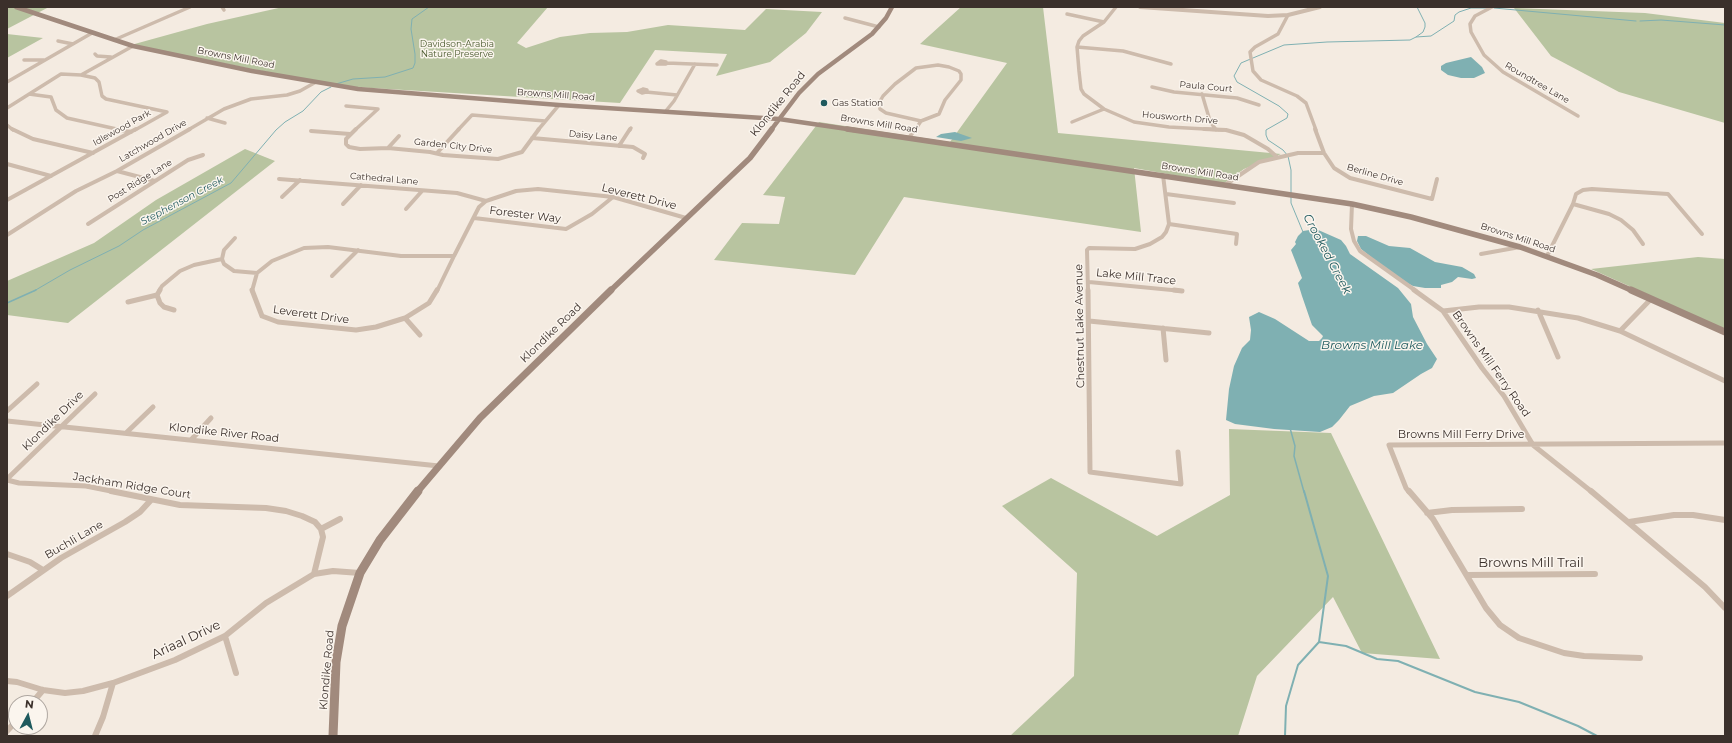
<!DOCTYPE html>
<html>
<head>
<meta charset="utf-8">
<style>
  body { margin:0 }
  #map { position:relative; width:1732px; height:743px; overflow:hidden; background:#f4ebe1; font-family:Montserrat,sans-serif }
  canvas { display:block }
  .frame { position:absolute; inset:0; border:8px solid #3b302b; pointer-events:none }
  .north { position:absolute; left:8px; top:695px; width:40px; height:40px; box-sizing:border-box; background:#fbf5ee; border:1px solid #aea6a0; border-radius:50%; rotate:7deg; font-size:11px; font-weight:700; line-height:16px; text-align:center; color:#3b302b }
  .north::after { content:''; display:block; margin:auto; width:14px; height:18px; background:#1f5a5e; clip-path:polygon(50% 0,100% 100%,50% 72%,0 100%) }
</style>
</head>
<body>
<div id="map">
<canvas width="1732" height="743"></canvas>
<div class="frame"></div>
<div class="north">N</div>
</div>
<script>
const context = document.querySelector('canvas').getContext('2d');
context.lineJoin = 'round';
function fillPath(path, color) { context.fillStyle = color; context.fill(path, 'evenodd'); }
const toPath = rows => new Path2D(rows.map(r => 'M' + r).join(''));
function stroke(path, color, width, dash) { context.strokeStyle = color; context.lineWidth = width; context.lineCap = dash ? 'butt' : 'round'; context.setLineDash(dash || []); context.stroke(path); }
function drawText(font, color, halo, rows, align = 'center') {
  context.font = font + ' Montserrat,sans-serif'; context.lineWidth = 3; context.setLineDash([]); context.textBaseline = 'middle'; context.strokeStyle = halo; context.fillStyle = color; for (const [text, x, y, turn = 0] of rows) {
    context.save(); context.translate(x, y); context.rotate((+turn || 0) * Math.PI / 180); context.textAlign = isNaN(turn) ? turn : align; if (halo) context.strokeText(text, 0, 0); context.fillText(text, 0, 0); context.restore();
  }
}
fillPath(toPath([
  [7,7,49,7,7,29],
  [283,7,548,7,517,43,526,48,560,37,590,33,627,32,668,25,745,30,766,9,822,12,806,33,770,62,716,76,727,54,655,50,620,103,338,86,131,45,207,24],
  [961,7,1043,7,1058,133,1281,154,1244,169,1223,184,1134,168,1141,232,904,197,855,275,714,260,742,223,779,224,785,197,763,195,819,122,950,142,1007,63,920,44],
  [1514,8,1645,13,1725,23,1725,123,1619,92,1551,56],
  [7,34,43,38,7,58],
  [245,149,275,161,68,323,7,315,7,281,94,243,156,200],
  [1698,257,1725,259,1725,329,1591,269],
  [1229,429,1331,433,1440,659,1362,653,1333,597,1257,676,1238,736,1010,736,1074,676,1077,573,1002,506,1051,478,1157,536,1230,495]
]), '#b8c4a0');
fillPath(toPath([
  [1471,57,1482,67,1485,73,1474,78,1461,78,1448,75,1441,70,1441,66,1446,63],
  [955,132,972,138,961,141,936,137,941,134],
  [1316,229,1341,240,1346,246,1350,254,1398,288,1411,304,1413,317,1427,344,1437,359,1432,368,1421,374,1393,393,1374,396,1350,406,1339,420,1332,427,1320,432,1274,429,1235,424,1226,420,1229,389,1234,366,1242,348,1250,340,1251,330,1249,317,1259,312,1275,319,1309,341,1319,341,1322,338,1323,336,1312,325,1302,296,1298,283,1302,278,1291,250,1296,244,1295,242,1298,236,1303,231],
  [1358,236,1366,236,1389,246,1410,248,1435,262,1462,267,1474,274,1476,278,1472,279,1458,277,1452,282,1441,285,1441,288,1425,288,1413,286,1397,278,1361,249,1357,241]
]), '#7fb0b2');
stroke(toPath([
  [1494,8,1636,21],
  [1640,21,1661,20,1725,25],
  [1416,37,1423,32,1425,27,1425,23,1417,7],
  [336,84,353,79,385,77,413,68,415,63,415,54,411,29,412,19,429,7],
  [1303,232,1291,203,1291,170,1288,156,1283,150,1268,140,1266,135,1266,130,1287,118,1288,114,1279,106,1237,82,1234,76,1241,63,1284,45,1327,42,1410,40,1416,37,1431,36,1454,21,1455,15,1459,12,1471,8,1487,8],
  [34,291,70,270,119,246,143,230,231,183,276,130,285,122,303,111,321,92,331,87]
]), '#7fb0b2', 1);
stroke(toPath([
  [7,303,36,290],
  [1290,428,1295,446,1294,456,1304,492]
]), '#7fb0b2', 1.5);
stroke(toPath([
  [1319,642,1346,646,1377,659,1398,661,1475,692,1519,702,1578,726,1597,736],
  [1285,736,1286,706,1298,665,1319,642,1328,576,1304,491]
]), '#7fb0b2', 2);
stroke(toPath([
  [222,7,224,10],
  [1116,7,1104,22,1083,36,1079,41,1077,47,1079,71,1081,89,1084,94,1104,109,1134,122,1169,127,1223,130],
  [1492,7,1475,16,1470,24,1471,32,1484,55,1503,72,1578,116],
  [1067,14,1104,22],
  [1288,15,1278,34,1255,47,1250,52,1253,71,1261,80,1297,96,1306,103,1316,130],
  [845,18,879,27],
  [114,40,190,7],
  [58,41,73,44],
  [1077,47,1123,51,1171,64],
  [95,54,97,56,111,57],
  [24,60,44,60],
  [661,61,666,62,666,64,657,64,661,61],
  [667,63,717,65],
  [938,65,949,67,959,71,961,74,961,80,945,100,939,114,921,121,886,113,880,109,879,103,883,96,895,84,916,68,938,65],
  [81,75,133,46],
  [7,82,92,33],
  [1152,87,1174,92,1237,98,1259,105],
  [643,89,647,90,646,92,642,93,638,91,643,89],
  [646,92,677,95],
  [29,94,51,97,56,110,67,118,121,130],
  [1202,94,1210,121,1216,130],
  [346,106,378,109,355,130],
  [7,108,61,74,81,75,95,78,99,82,102,96,106,99,167,112,135,130],
  [665,112,674,101,695,64],
  [207,118,225,123],
  [1072,122,1104,109],
  [7,125,13,130],
  [188,130,224,109,251,99,287,95,300,91,316,82],
  [458,130,472,115,545,121],
  [538,130,559,105],
  [630,130,631,128],
  [915,130,921,121]
]), '#cdbbac', 3.5);
stroke(toPath([
  [12,129,33,139,93,153],
  [117,129,131,132],
  [356,129,346,139,346,144,349,147,360,149,388,148,430,152,443,155,498,159,522,152,539,129],
  [1204,129,1226,130,1244,135,1268,149,1277,157],
  [1315,129,1324,153,1334,168,1350,178,1432,199,1437,179],
  [311,131,350,134],
  [532,138,633,147,645,154,643,158],
  [909,138,915,129],
  [619,146,630,129],
  [388,148,399,136],
  [437,153,459,129],
  [7,164,51,176],
  [117,171,155,181],
  [279,179,457,193,486,201],
  [1225,185,1259,162,1298,153,1324,153],
  [1166,194,1234,203],
  [282,197,300,180],
  [7,200,136,129],
  [343,204,361,185],
  [1352,204,1351,229,1354,241,1360,251,1416,291],
  [1573,204,1609,214,1621,220,1633,230,1643,244],
  [406,209,422,191],
  [474,218,566,229,592,214,613,197],
  [88,224,188,160,203,155],
  [1169,224,1237,234,1236,244],
  [7,235,76,191,117,171,190,129],
  [235,238,224,250,222,259,224,264,234,271,257,273],
  [1481,254,1520,247],
  [454,256,479,207,486,201,516,191,538,189,613,197,686,218],
  [1547,256,1573,204,1576,194,1583,190,1592,189,1668,194,1702,234],
  [332,276,358,250],
  [1089,282,1182,291],
  [159,291,162,286,180,271,194,265,222,259],
  [252,291,257,273,272,261,304,248,328,247,401,256,454,256],
  [437,291,454,256],
  [1088,291,1087,250,1089,248,1135,249,1150,244,1162,237,1166,232,1169,224,1163,175]
]), '#cdbbac', 4);
stroke(toPath([
  [160,290,157,295,160,303,164,307,174,310],
  [252,290,262,316,278,322,356,330,376,327,405,318,429,303,437,290],
  [1088,290,1090,472,1181,484,1178,452],
  [1174,290,1182,291],
  [1414,290,1443,311,1482,368,1504,396,1533,445,1592,492],
  [128,302,157,295],
  [1538,310,1558,357],
  [1443,311,1479,307,1509,307,1578,318,1620,331,1725,381],
  [405,318,420,335],
  [1089,321,1209,333],
  [1163,328,1166,360],
  [1620,331,1651,299],
  [7,411,37,384],
  [7,421,439,466],
  [126,433,153,407],
  [191,440,211,418],
  [7,479,95,394],
  [7,480,19,483,86,486,116,492],
  [1409,492,1406,488,1389,445,1725,443]
]), '#cdbbac', 5);
stroke(toPath([
  [111,491,180,505,266,508,286,511,302,516,315,522,321,529,323,537,314,574],
  [1409,491,1433,519,1486,608,1500,625,1519,638,1564,653,1584,656,1640,658],
  [1591,491,1705,587,1725,608],
  [1427,513,1452,510,1522,509],
  [1629,522,1674,515,1693,515,1725,520],
  [321,529,340,519],
  [7,554,30,562,43,570],
  [1467,575,1595,574],
  [7,596,61,558,125,522,140,512,151,500],
  [225,636,236,673],
  [7,681,17,682,43,690,65,693,83,691,113,683,175,660,225,636,266,603,314,574,333,571,360,573],
  [32,703,43,690],
  [7,731,16,721],
  [95,736,103,717,113,683]
]), '#cdbbac', 6);
stroke(toPath([
  [1140,7,1268,16,1288,15,1320,7]
]), '#cdbbac', 4);
stroke(toPath([
  [16,7,133,46,252,71,358,89,559,105,779,119,854,130],
  [771,130,799,93,818,74,872,34,886,18,892,7]
]), '#a18a7d', 4.5);
stroke(toPath([
  [847,129,1352,204,1411,217,1520,247,1597,275,1633,291],
  [610,291,750,158,772,129]
]), '#a18a7d', 5.5);
stroke(toPath([
  [1631,290,1725,332],
  [417,492,480,418,611,290]
]), '#a18a7d', 7);
stroke(toPath([
  [333,736,336,662,342,626,360,573,380,540,418,491]
]), '#a18a7d', 9);
for (const [x, y, r, color] of [
  [824,103,4,"#1f5a5e"]
]) { const dot = new Path2D(); dot.arc(x, y, r, 0, 2 * Math.PI); context.fillStyle = color; context.fill(dot); stroke(dot, '#fbf5ee', 1.5); }
drawText('9px', '#4a5a2e', '#fbf5ee', [
  ["Davidson-Arabia",457,44],
  ["Nature Preserve",457,54]
]);
drawText('9px', '#3b302b', '#fbf5ee', [
  ["Browns Mill Road",236,58,11],
  ["Roundtree Lane",1537,83,30],
  ["Paula Court",1206,87,5],
  ["Browns Mill Road",556,95,4],
  ["Housworth Drive",1180,118,5],
  ["Browns Mill Road",879,124,9],
  ["Idlewood Park",122,128,-29],
  ["Daisy Lane",593,136,5],
  ["Latchwood Drive",153,141,-30],
  ["Garden City Drive",453,146,6],
  ["Browns Mill Road",1200,172,9],
  ["Berline Drive",1375,175,16],
  ["Cathedral Lane",384,179,5],
  ["Post Ridge Lane",140,181,-32],
  ["Browns Mill Road",1518,238,18]
]);
drawText('9px', '#3b302b', '#fbf5ee', [
  ["Gas Station",832,103]
], 'left');
drawText('italic 10px', '#1f5a5e', '#fbf5ee', [
  ["Stephenson Creek",182,201,-28]
]);
drawText('11px', '#3b302b', '#fbf5ee', [
  ["Klondike Road",778,104,-51],
  ["Leverett Drive",639,197,14],
  ["Forester Way",525,215,7],
  ["Lake Mill Trace",1136,277,6],
  ["Leverett Drive",311,315,8],
  ["Chestnut Lake Avenue",1080,326,-91],
  ["Klondike Road",551,333,-44],
  ["Browns Mill Ferry Road",1491,364,55],
  ["Klondike Drive",53,421,-44],
  ["Klondike River Road",224,433,6],
  ["Browns Mill Ferry Drive",1461,435],
  ["Jackham Ridge Court",132,486,9],
  ["Buchli Lane",74,540,-30],
  ["Klondike Road",327,670,-85]
]);
drawText('italic 12px', '#1f5a5e', '#fbf5ee', [
  ["Crooked Creek",1327,254,62],
  ["Browns Mill Lake",1372,345]
]);
drawText('13px', '#3b302b', '#fbf5ee', [
  ["Browns Mill Trail",1531,563],
  ["Ariaal Drive",186,640,-25]
]);
</script>
</body>
</html>
